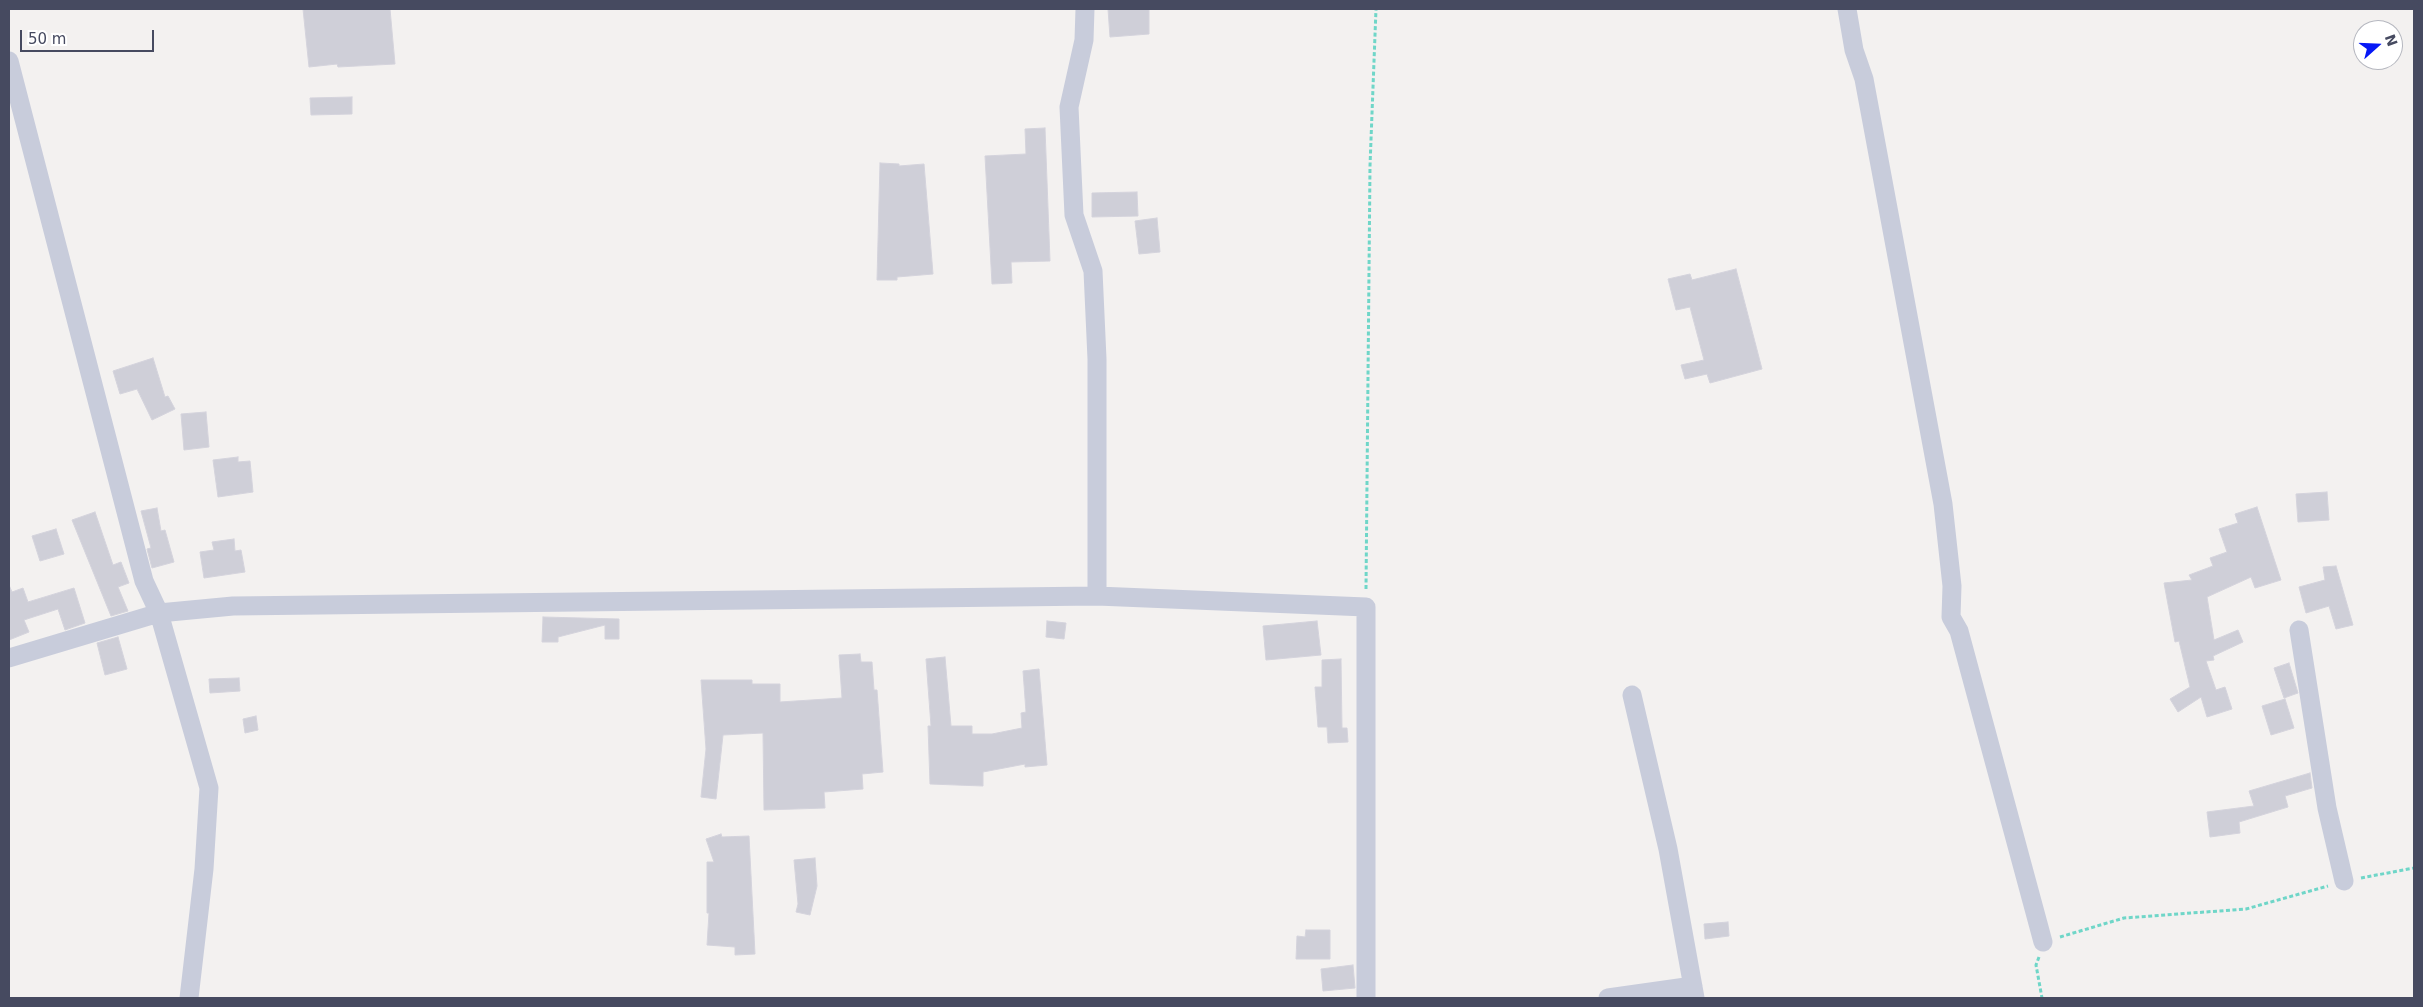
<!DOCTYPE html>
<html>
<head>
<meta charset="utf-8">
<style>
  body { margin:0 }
  #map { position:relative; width:2423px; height:1007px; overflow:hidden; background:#f3f1f0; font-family:"DejaVu Sans",sans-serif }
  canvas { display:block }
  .frame { position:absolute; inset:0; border:10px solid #464a60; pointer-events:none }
  .north { position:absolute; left:2353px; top:20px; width:50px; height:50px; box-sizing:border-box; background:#fff; border:1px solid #b5b7bf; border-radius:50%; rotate:70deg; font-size:14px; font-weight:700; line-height:20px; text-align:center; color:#464a60 }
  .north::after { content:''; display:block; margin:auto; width:18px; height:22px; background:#0618f6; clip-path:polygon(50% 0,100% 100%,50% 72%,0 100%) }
  .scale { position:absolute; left:20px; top:30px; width:134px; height:22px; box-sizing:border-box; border:2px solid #464a60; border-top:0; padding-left:6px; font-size:15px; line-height:18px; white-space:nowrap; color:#464a60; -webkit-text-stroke:4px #fff; paint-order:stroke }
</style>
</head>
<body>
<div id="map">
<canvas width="2423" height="1007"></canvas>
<div class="frame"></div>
<div class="north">N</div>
<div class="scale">50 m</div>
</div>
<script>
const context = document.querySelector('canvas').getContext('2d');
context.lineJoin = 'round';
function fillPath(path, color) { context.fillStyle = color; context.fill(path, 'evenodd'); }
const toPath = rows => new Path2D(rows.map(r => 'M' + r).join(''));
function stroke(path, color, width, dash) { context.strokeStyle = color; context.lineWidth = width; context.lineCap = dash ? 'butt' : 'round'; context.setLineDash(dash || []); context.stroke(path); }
const building = toPath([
  [303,9,390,9,395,64,338,67,337,64,309,67,303,9],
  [1108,9,1149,9,1149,34,1110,37,1108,9],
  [352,97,352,114,311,115,310,98,352,97],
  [1045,128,1050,261,1011,262,1012,283,992,284,985,156,1026,154,1025,129,1045,128],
  [880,163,899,164,899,166,924,164,933,274,897,277,897,280,877,280,880,163],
  [1137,192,1138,216,1092,217,1092,193,1137,192],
  [1157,218,1160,252,1139,254,1135,221,1157,218],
  [1736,269,1762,369,1710,383,1707,374,1685,379,1681,365,1704,360,1690,307,1676,310,1668,279,1690,274,1692,280,1736,269],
  [153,358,165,397,168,396,175,409,152,420,137,389,120,394,113,371,153,358],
  [206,412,209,447,184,450,181,414,206,412],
  [238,457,238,462,250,461,253,492,218,497,213,460,238,457],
  [2327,492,2329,520,2298,522,2296,494,2327,492],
  [2257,507,2281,580,2255,588,2251,577,2207,597,2214,640,2238,630,2243,642,2213,656,2214,660,2206,661,2216,690,2225,687,2232,709,2207,717,2201,697,2178,712,2170,699,2190,687,2179,641,2175,642,2164,583,2192,580,2189,575,2213,566,2210,558,2227,552,2219,529,2238,523,2235,514,2257,507],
  [157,508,161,531,165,530,174,562,152,568,147,549,151,548,141,511,157,508],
  [95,512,113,565,121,562,129,583,118,587,128,611,111,616,72,520,95,512],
  [56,529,64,554,40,561,32,536,56,529],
  [234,539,235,551,241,550,245,572,204,578,200,552,214,550,212,542,234,539],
  [2336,566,2353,625,2336,629,2329,606,2306,613,2299,587,2325,580,2323,567,2336,566],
  [9,585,12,592,23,588,28,602,74,588,85,623,65,630,58,609,24,620,29,632,9,640,9,585],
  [543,617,619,619,619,639,605,639,605,625,558,637,558,642,542,642,543,617],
  [1047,621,1066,623,1064,639,1046,637,1047,621],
  [1317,621,1321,655,1266,660,1263,626,1317,621],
  [118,637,127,669,105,675,97,643,118,637],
  [860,654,861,662,872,662,874,690,877,690,883,772,862,774,863,789,824,792,825,808,764,810,763,733,723,735,716,799,701,797,706,749,701,680,752,680,752,684,780,684,780,702,842,698,839,655,860,654],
  [945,657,951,726,972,726,972,734,992,734,1022,728,1021,713,1026,712,1023,671,1039,669,1047,765,1025,767,1025,764,983,772,983,786,930,784,928,726,931,726,926,659,945,657],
  [1341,659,1342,728,1347,728,1348,742,1328,743,1327,727,1318,727,1315,687,1322,687,1322,660,1341,659],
  [2289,663,2298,693,2284,698,2274,668,2289,663],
  [239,678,240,691,210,693,209,679,239,678],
  [2285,699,2294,728,2271,735,2262,706,2285,699],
  [256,716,258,730,245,733,243,719,256,716],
  [2310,773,2312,788,2285,796,2288,807,2239,822,2240,833,2210,837,2207,812,2254,806,2249,791,2310,773],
  [721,834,722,837,749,836,755,954,735,955,735,947,707,945,709,913,707,913,707,862,714,862,706,839,721,834],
  [815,858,817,886,810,915,796,912,798,904,794,860,815,858],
  [1728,922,1729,936,1705,939,1704,924,1728,922],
  [1306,930,1330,930,1330,959,1296,959,1297,936,1305,937,1306,930],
  [1353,965,1355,988,1323,991,1321,969,1353,965]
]);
fillPath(building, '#cfcfd8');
stroke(building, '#d4d3dc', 1);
stroke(toPath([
  [1366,589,1370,166,1376,9],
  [2361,878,2414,868],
  [2060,937,2124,918,2246,909,2328,886],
  [2039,957,2036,965,2042,998]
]), '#6fd6c8', 3, [4, 2.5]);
stroke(toPath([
  [1085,9,1084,40,1069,107,1074,215,1093,271,1097,359,1097,596],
  [1847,9,1854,50,1864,79,1943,504,1952,586,1951,617,1959,631,2043,942],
  [9,61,144,581,159,613,209,788,204,869,189,998],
  [2299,630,2327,808,2344,881],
  [9,658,159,613,233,606,1097,596,1366,607,1366,998],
  [1632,695,1668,849,1695,998],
  [1608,998,1693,986]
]), '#c8ccdb', 19);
</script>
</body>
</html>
